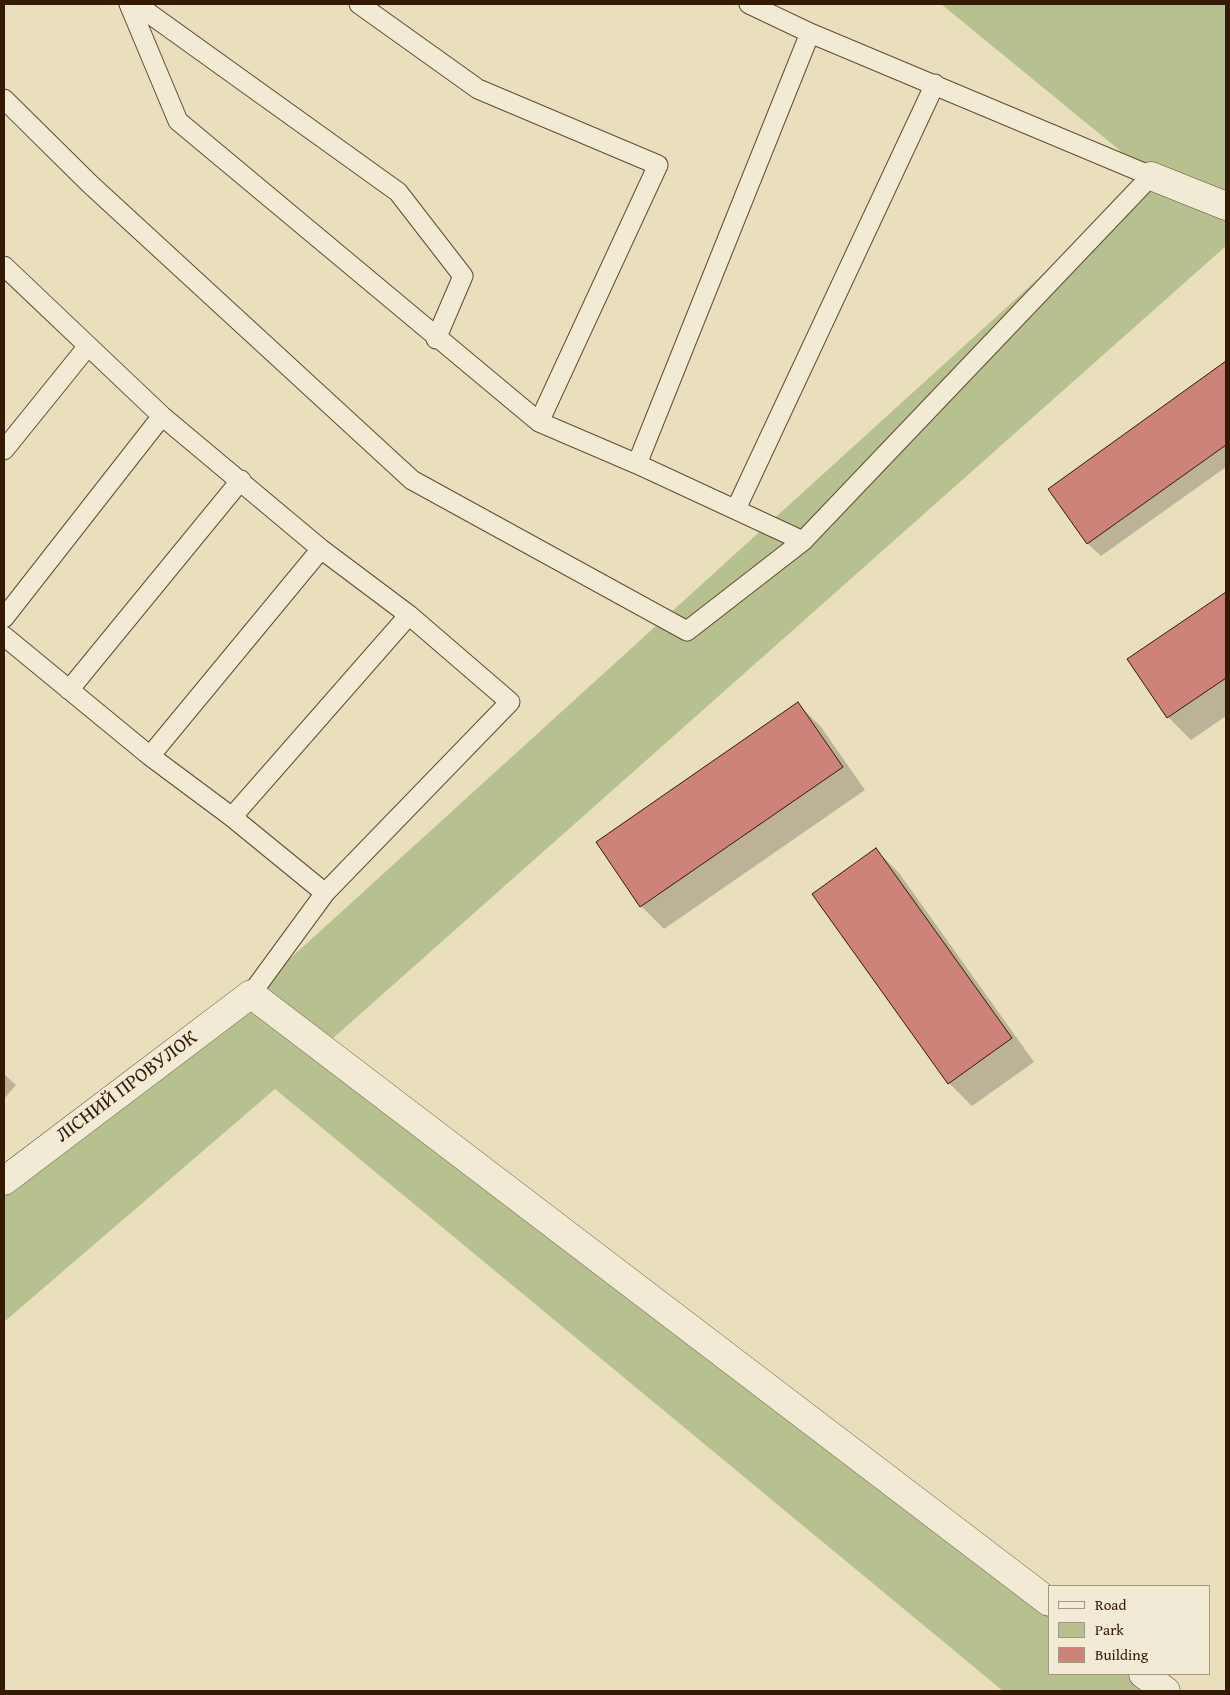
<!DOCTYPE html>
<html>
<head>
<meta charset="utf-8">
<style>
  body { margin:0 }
  #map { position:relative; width:1230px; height:1695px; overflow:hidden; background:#eadfbd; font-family:"Gentium Book Plus",serif }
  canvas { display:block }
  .frame { position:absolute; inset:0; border:5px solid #341905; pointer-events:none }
  .legend { position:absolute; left:1048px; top:1585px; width:162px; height:90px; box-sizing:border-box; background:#f1ead4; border:1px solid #a59681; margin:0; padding:6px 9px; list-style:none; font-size:15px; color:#341905 }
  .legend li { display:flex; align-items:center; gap:10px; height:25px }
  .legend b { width:25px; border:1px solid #a59681 }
</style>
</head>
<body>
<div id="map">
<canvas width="1230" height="1695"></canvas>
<div class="frame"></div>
<ul class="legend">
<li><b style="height:6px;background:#f1ead4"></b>Road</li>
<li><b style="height:14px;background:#b7c190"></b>Park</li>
<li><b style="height:14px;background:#ce837a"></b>Building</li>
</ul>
</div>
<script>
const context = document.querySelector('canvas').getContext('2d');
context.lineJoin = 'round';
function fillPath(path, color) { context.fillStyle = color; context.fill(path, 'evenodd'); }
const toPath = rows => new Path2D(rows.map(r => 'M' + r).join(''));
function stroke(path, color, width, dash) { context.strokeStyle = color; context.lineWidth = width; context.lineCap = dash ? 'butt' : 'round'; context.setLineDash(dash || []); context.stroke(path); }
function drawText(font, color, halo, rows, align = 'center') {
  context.font = font + ' "Gentium Book Plus",serif'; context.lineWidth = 4.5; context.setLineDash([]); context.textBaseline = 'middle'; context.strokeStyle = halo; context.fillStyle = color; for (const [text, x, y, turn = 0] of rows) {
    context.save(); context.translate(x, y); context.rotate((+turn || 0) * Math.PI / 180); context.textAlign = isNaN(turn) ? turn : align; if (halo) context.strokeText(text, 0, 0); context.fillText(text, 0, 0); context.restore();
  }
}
fillPath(toPath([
  [941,4,1226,4,1226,246,322,1048,1049,1602,1049,1674,1143,1674,1166,1691,1003,1691,275,1089,4,1322,4,1181,251,994,1151,176]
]), '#b7c190');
fillPath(toPath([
  [1226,363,1226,467,1101,556,1088,544,1049,489],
  [1226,593,1226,716,1191,740,1168,717,1129,659],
  [798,704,821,727,865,790,664,929,641,906],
  [876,850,899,873,1034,1062,972,1106,949,1083],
  [4,1074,16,1085,4,1099]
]), '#0003');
const building = toPath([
  [1226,361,1226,445,1087,544,1048,489,1226,361],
  [1226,592,1226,678,1167,718,1127,659,1226,592],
  [798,702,843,767,640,907,596,842,798,702],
  [876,848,1012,1038,948,1084,812,894,876,848]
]);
fillPath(building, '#ce837a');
stroke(building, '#341905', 1);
const lane = toPath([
  [129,4,178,121,539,422,637,464,803,541],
  [136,4,398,192,463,276,436,339],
  [359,4,478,89,658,165,539,422],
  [4,99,90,184,412,480,687,631,803,541,1151,176,810,33,749,4],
  [4,266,162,416,321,549,409,615,510,702,325,893,251,994],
  [4,450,88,346],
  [637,464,810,33],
  [736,509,935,84],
  [4,618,162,416],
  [4,636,150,756,232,817,325,893],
  [69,690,241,480],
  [150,756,321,549],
  [232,817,409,615]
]);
const street = toPath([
  [1151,176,1226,206],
  [4,1181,251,994,1049,1602],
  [1143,1674,1166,1691]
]);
stroke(lane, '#624a33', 21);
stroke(street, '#624a33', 29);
stroke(lane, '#f1ead4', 19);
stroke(street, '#f1ead4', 28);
drawText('20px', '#341905', '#f1ead4', [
  ["ЛІСНИЙ ПРОВУЛОК",127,1087,-37]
]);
</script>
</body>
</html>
